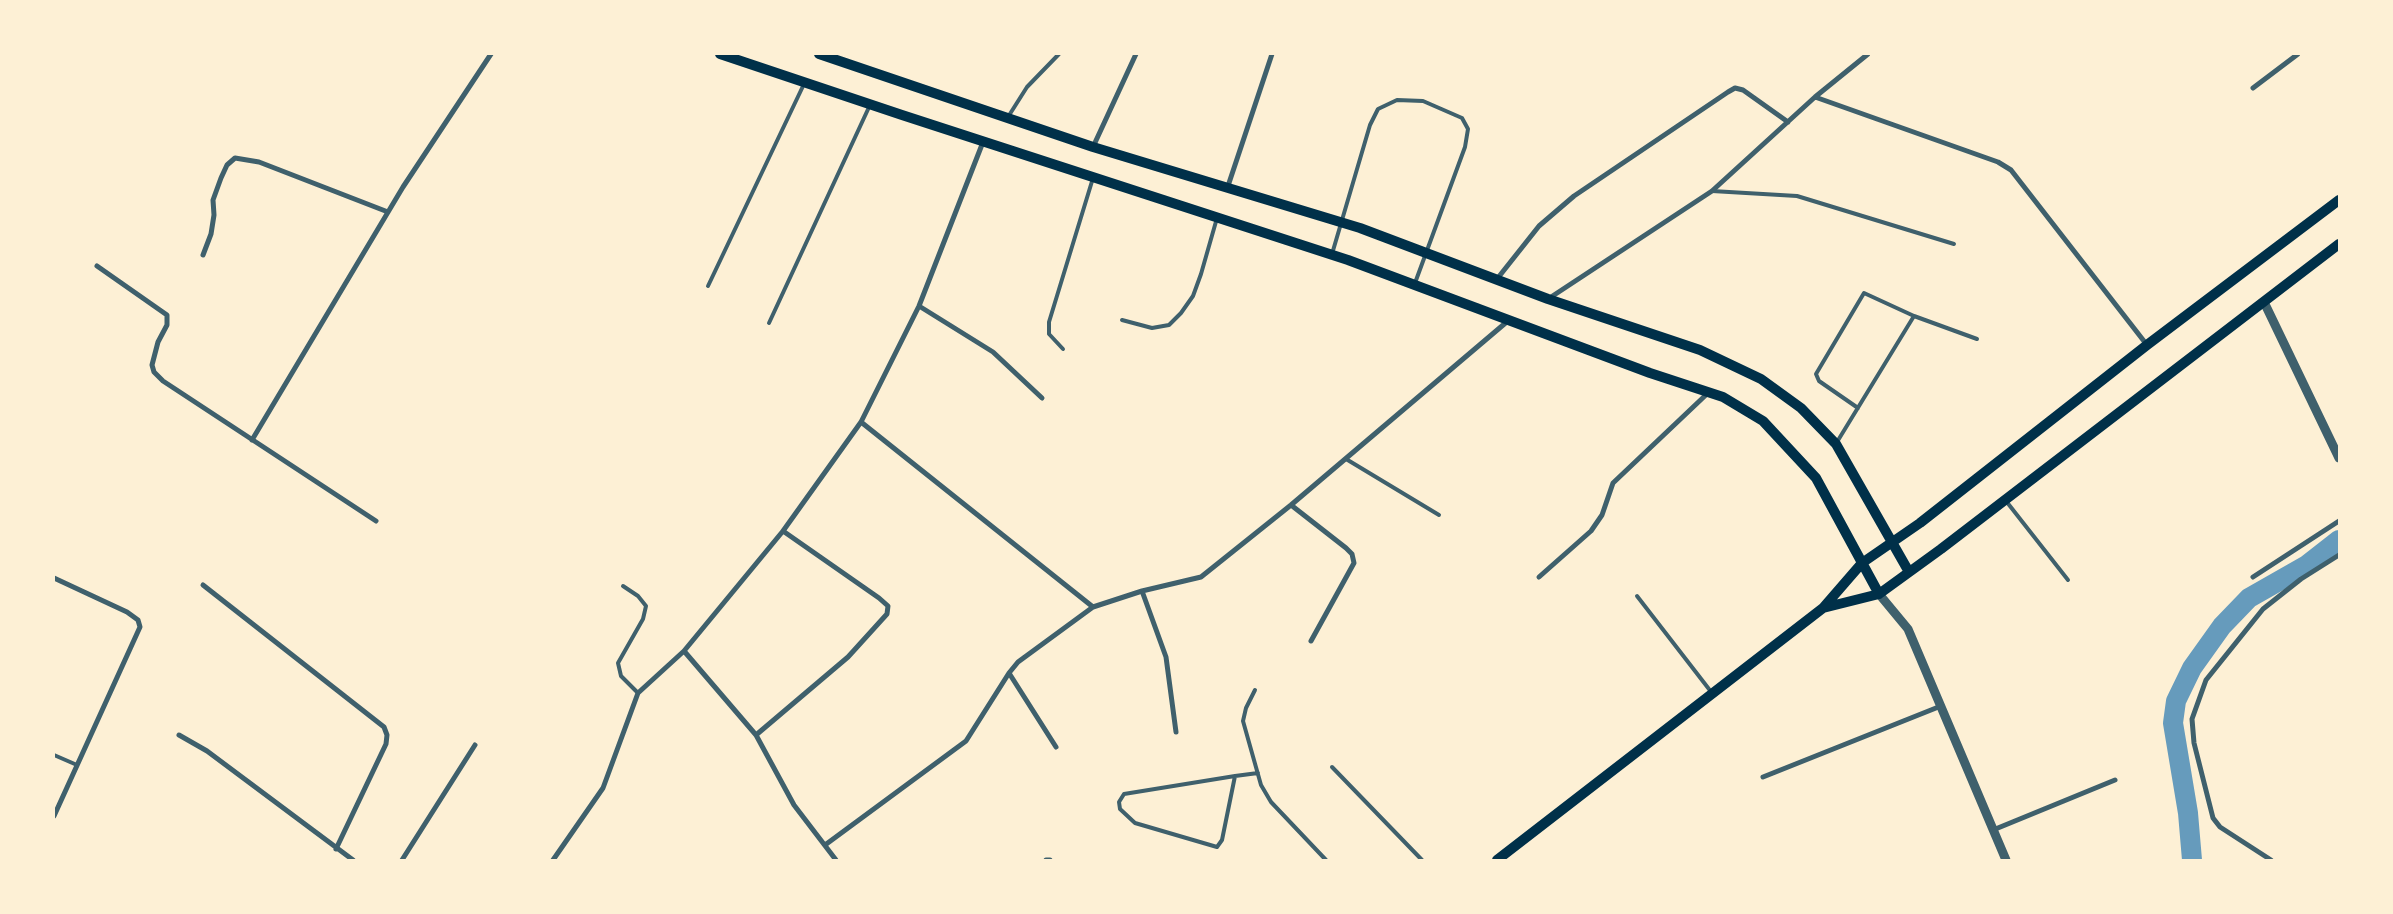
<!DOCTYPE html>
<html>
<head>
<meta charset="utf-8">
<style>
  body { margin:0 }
  #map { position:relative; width:2393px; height:914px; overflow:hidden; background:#fdf0d5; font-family:"Work Sans",sans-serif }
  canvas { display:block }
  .frame { position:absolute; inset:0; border:55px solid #fdf0d5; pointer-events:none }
</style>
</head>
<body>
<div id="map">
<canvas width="2393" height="914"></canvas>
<div class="frame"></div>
</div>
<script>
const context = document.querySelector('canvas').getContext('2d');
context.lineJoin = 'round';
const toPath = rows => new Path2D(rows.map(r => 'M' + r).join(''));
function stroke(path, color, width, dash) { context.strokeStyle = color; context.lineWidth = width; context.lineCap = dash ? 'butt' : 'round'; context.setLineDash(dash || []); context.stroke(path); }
stroke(toPath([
  [2192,860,2188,813,2173,723,2176,701,2192,668,2222,626,2249,598,2307,565,2339,540]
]), '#669bbc', 20);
stroke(toPath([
  [1008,117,1027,87,1059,54],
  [1712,191,1797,196,1954,244],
  [1332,254,1370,125,1378,109,1397,100,1423,101,1462,118,1468,129,1465,147,1415,283],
  [708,286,804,84],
  [1122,320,1152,328,1169,325,1181,313,1193,296,1201,274,1217,218],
  [769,323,870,105],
  [1063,349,1049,334,1049,322,1093,178],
  [1858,408,1819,381,1816,374,1864,293,1914,316,1977,339],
  [1837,442,1914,316],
  [1346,459,1439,515],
  [2006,501,2068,580],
  [623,586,638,596,646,606,643,619,618,663,621,676,638,693],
  [1637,596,1712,693],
  [1255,690,1246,708,1243,721,1261,785,1271,802,1326,860],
  [54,755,77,765],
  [1332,767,1422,860],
  [1235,776,1222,840,1217,847,1135,823,1120,809,1119,802,1124,794,1235,776,1258,773]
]), '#3f606c', 4);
stroke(toPath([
  [2253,88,2298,54],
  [1815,97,1998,162,2011,170,2147,345],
  [1093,147,1136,54],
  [1228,186,1272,54],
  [203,255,211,234,214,215,213,200,221,178,227,165,235,158,259,162,388,212],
  [97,266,167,315,167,325,158,342,152,365,154,372,163,381,376,521],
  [1497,279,1539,226,1574,196,1728,92,1735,88,1743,90,1788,122],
  [1548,299,1712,191,1815,97,1868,54],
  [919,306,993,352,1042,398],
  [861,422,1093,607],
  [252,440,403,187,491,54],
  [1291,505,1346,548,1352,554,1354,563,1311,641],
  [1539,577,1591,531,1602,515,1613,483,1709,392],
  [2253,577,2339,521],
  [54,578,127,612,138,620,140,627,54,816],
  [203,585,384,727,387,735,386,744,336,849],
  [1142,591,1166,657,1176,732],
  [684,651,756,735,794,805,836,860],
  [1009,673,1056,747],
  [179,735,207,751,353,860],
  [756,735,848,657,887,614,888,606,879,598,783,531],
  [1763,777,1941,706],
  [1993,830,2115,780],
  [825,845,966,741,1009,673,1018,662,1093,607,1142,591,1201,577,1291,505,1509,320],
  [402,860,475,745],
  [553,860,603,788,638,693,684,651,783,531,861,422,919,306,983,142],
  [1046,860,1050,860],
  [2271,860,2220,827,2213,818,2194,743,2192,719,2206,680,2263,609,2301,579,2339,555]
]), '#3f606c', 5);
stroke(toPath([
  [2264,302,2339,458],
  [1879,594,1908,629,2006,860]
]), '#3f606c', 9);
stroke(toPath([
  [720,54,902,115,1348,260,1650,373,1723,397,1763,421,1816,478,1879,594],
  [819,54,1093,147,1360,228,1548,299,1700,350,1761,379,1801,408,1836,444,1909,572],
  [1823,608,1879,594,1941,549,2339,244],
  [1497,860,1823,608,1862,563,1920,523,2147,345,2339,200]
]), '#003049', 10);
</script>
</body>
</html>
